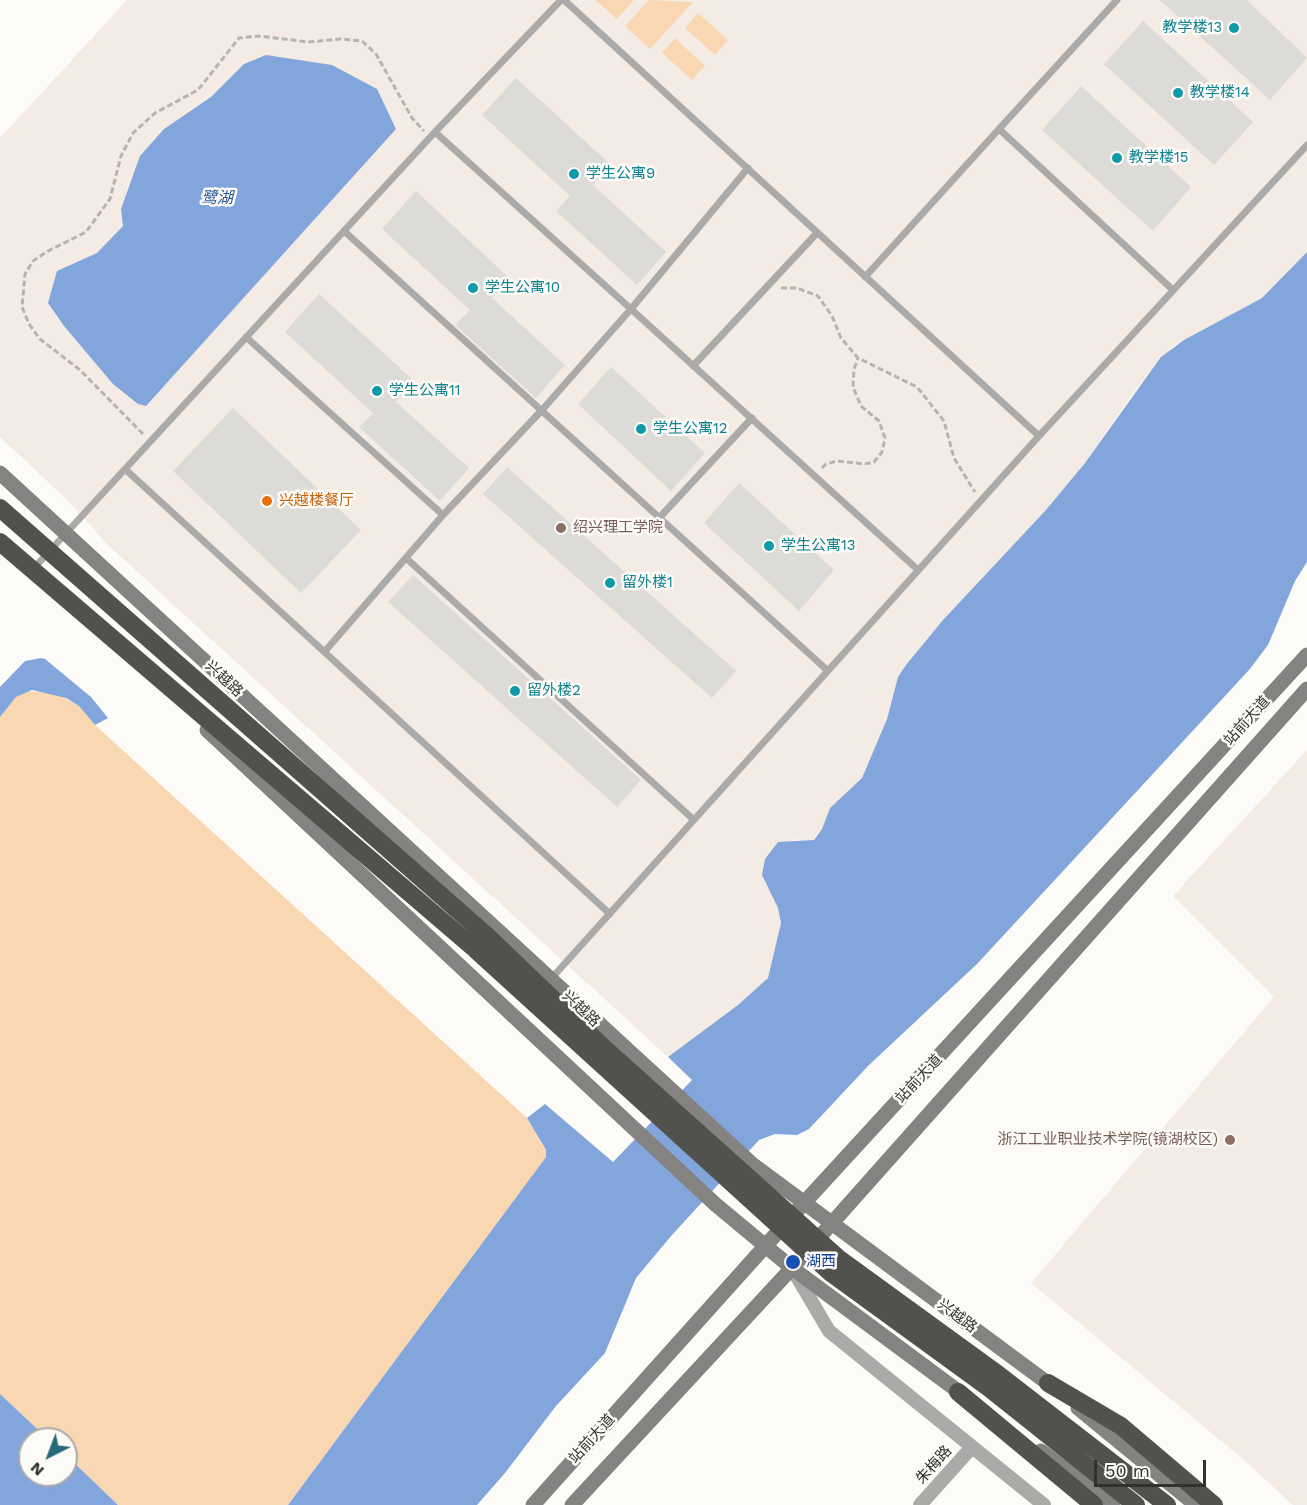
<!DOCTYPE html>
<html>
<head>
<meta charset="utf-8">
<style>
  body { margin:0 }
  #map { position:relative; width:1307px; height:1505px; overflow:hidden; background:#fdfbf8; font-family:"Work Sans",sans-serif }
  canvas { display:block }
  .north { position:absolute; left:18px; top:1427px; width:60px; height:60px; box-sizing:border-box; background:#fdfbf8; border:2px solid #acaaa8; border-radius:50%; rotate:222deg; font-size:16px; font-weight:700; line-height:24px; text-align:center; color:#323130 }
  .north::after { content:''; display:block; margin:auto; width:21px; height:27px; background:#276a7c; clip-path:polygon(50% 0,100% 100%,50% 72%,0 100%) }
  .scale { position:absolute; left:1094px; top:1460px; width:112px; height:27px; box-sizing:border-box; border:3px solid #323130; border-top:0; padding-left:8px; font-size:18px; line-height:21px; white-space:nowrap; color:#323130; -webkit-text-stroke:4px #fdfbf8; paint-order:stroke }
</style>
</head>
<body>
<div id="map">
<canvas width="1307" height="1505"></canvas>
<div class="north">N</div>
<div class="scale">50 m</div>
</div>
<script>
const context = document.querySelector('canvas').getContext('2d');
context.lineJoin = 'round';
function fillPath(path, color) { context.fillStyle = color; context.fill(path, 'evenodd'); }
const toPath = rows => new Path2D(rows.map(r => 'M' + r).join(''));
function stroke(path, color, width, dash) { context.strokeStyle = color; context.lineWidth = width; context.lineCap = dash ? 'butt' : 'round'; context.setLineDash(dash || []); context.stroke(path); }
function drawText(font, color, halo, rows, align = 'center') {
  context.font = font + ' "Work Sans","Noto Sans SC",sans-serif'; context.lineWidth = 5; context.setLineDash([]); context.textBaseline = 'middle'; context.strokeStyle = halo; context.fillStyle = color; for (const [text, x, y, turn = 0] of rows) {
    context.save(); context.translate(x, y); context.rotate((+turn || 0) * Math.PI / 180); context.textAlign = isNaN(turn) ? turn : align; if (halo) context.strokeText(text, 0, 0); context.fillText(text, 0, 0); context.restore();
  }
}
fillPath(toPath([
  [127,0,1307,0,1307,252,1262,298,1172,347,1134,392,1085,463,1045,511,943,620,898,677,887,719,862,778,830,808,822,829,813,840,807,842,793,839,762,875,778,908,781,923,768,978,738,1005,668,1057,109,546,66,499,0,437,0,138],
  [1307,750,1307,1505,1293,1505,1245,1461,1031,1283,1274,997,1173,896]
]), '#f4ece4');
fillPath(toPath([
  [595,0,634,0,617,19],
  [649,0,693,2,650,49,625,26],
  [698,13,728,40,715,55,685,28],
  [675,38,705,66,692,80,662,53],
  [27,691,57,694,79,706,95,725,527,1118,546,1151,546,1157,288,1505,118,1505,66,1455,66,1439,48,1439,0,1394,0,717,16,697]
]), '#f9d7b2');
fillPath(toPath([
  [266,55,332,65,377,89,396,129,146,406,138,404,113,384,64,326,48,303,57,271,97,253,123,226,121,209,140,156,164,129,211,97,244,64],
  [1307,252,1307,562,1295,581,1268,645,1249,670,977,964,868,1066,809,1129,797,1135,775,1134,759,1140,672,1235,636,1278,605,1353,556,1406,505,1473,477,1505,288,1505,546,1157,546,1150,527,1118,545,1104,613,1162,692,1080,668,1057,738,1005,768,978,781,923,778,908,762,875,765,859,778,842,814,840,822,829,830,808,862,778,887,719,898,677,906,665,943,620,1045,511,1085,463,1161,357,1184,340,1262,298],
  [41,658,45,659,91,697,108,718,95,725,79,706,66,698,32,690,16,697,0,717,0,687,25,661],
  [0,1394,48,1439,30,1439,30,1475,66,1475,66,1455,118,1505,0,1505]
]), '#82a5dc');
fillPath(toPath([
  [1160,0,1247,0,1307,58,1270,100],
  [1143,21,1253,122,1214,165,1104,64],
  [516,78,610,164,593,185,666,252,637,285,556,211,570,196,482,115],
  [1081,86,1191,187,1153,231,1042,130],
  [416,191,509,278,492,298,565,365,536,398,455,325,470,310,382,229],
  [319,294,413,380,396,402,469,468,440,501,359,427,373,413,285,332],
  [611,367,705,453,671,491,578,404],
  [233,408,361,530,301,593,173,471],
  [507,467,736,671,712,698,483,494],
  [739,483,834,570,799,611,704,523],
  [413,575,641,780,617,807,388,602]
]), '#dddbd8');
stroke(toPath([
  [781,288,797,288,818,296,832,316,841,338,858,358,917,387,944,421,954,458,975,492],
  [143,434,80,370,40,339,29,324,22,307,25,274,33,261,48,251,86,232,110,199,121,156,133,133,155,113,198,90,239,38,259,36,308,42,341,39,362,41,376,54,412,118,424,131],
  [822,468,826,464,837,461,864,464,874,462,882,452,885,438,879,421,861,406,853,387,854,369,858,358]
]), '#b6b4b2', 3, [6, 3]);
stroke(toPath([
  [564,0,1039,436],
  [999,129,1117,0],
  [435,132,631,309,748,168],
  [344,231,827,670],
  [865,277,999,129,1173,290],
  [246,337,443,515,542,410,631,309,918,570],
  [693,366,817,233],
  [125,469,610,914],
  [660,517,752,418],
  [406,558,694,820],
  [34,568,435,132,561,0],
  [326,650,443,515],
  [550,980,1039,436,1307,145]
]), '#abaaa9', 7);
stroke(toPath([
  [793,1270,829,1331,1044,1505],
  [920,1505,972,1447]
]), '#abaaa9', 14);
stroke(toPath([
  [0,473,752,1164,1057,1390],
  [207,730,715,1204,792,1268,966,1397],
  [1078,1408,1196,1505],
  [1041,1451,1113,1505],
  [533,1505,803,1204,1307,655],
  [572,1505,792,1268,1307,689]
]), '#848382', 15);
stroke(toPath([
  [1048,1383,1121,1426,1214,1505],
  [958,1392,1094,1505]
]), '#51514e', 18);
stroke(toPath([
  [0,508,486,935,605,1049,838,1258,999,1375,1167,1505],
  [0,542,475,949,831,1273,989,1388,1136,1505]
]), '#51514e', 18);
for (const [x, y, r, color] of [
  [1234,28,6,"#0f9aa8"],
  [1178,93,6,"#0f9aa8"],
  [1117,158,6,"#0f9aa8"],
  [574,174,6,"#0f9aa8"],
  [473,288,6,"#0f9aa8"],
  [377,391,6,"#0f9aa8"],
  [641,429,6,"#0f9aa8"],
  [267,501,6,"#e8710a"],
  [561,528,6,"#8d6e63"],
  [769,546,6,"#0f9aa8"],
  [610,583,6,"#0f9aa8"],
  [515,691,6,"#0f9aa8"],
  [1230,1140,6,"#8d6e63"],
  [793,1262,8,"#1a4fb4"]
]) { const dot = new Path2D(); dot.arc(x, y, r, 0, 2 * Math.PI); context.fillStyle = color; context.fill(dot); stroke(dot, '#fdfbf8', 2); }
drawText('15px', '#0d838f', '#fdfbf8', [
  ["教学楼13",1222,28,"right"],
  ["教学楼14",1190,93],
  ["教学楼15",1129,158],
  ["学生公寓9",586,174],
  ["学生公寓10",485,288],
  ["学生公寓11",389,391],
  ["学生公寓12",653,429],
  ["学生公寓13",781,546],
  ["留外楼1",622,583],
  ["留外楼2",527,691]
], 'left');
drawText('15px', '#c56008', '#fdfbf8', [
  ["兴越楼餐厅",279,501]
], 'left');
drawText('15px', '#785e54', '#fdfbf8', [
  ["绍兴理工学院",573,528],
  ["浙江工业职业技术学院(镜湖校区)",1218,1140,"right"]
], 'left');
drawText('15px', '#323130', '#fdfbf8', [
  ["兴越路",224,679,43],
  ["站前大道",1247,721,-48],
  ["兴越路",581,1009,43],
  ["站前大道",919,1079,-47],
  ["兴越路",957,1316,37],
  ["站前大道",592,1439,-48],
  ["朱梅路",934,1465,-48]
]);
drawText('15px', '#164399', '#fdfbf8', [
  ["湖西",806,1262]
], 'left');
drawText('italic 16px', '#2b5699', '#fdfbf8', [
  ["鹭湖",217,198]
]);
</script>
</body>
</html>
